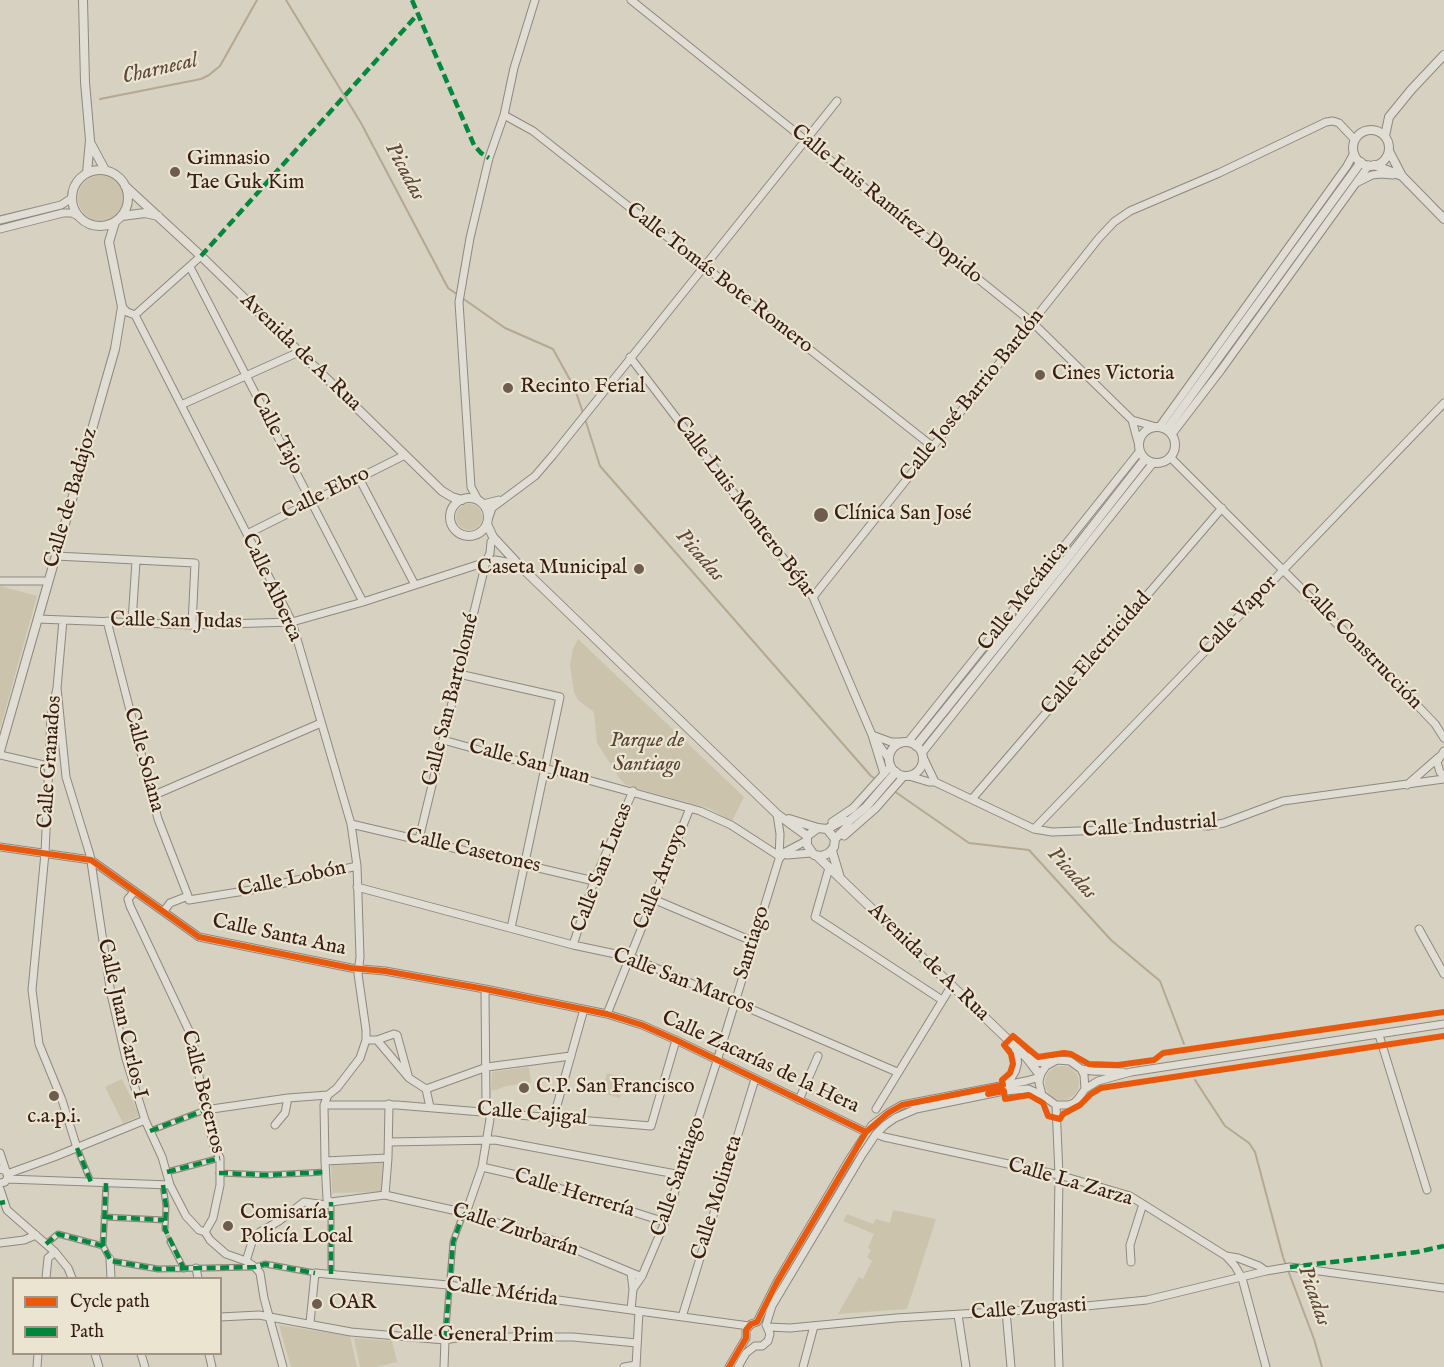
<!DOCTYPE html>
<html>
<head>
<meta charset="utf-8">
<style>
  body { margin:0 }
  #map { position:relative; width:1444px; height:1367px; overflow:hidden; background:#d6d1c0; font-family:"IM FELL English",serif }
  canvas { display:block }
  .legend { position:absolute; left:12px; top:1277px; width:210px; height:78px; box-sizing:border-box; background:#eae4d0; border:2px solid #a29484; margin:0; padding:8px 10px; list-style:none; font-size:18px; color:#371d13 }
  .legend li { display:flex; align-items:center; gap:12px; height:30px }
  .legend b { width:30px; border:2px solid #a29484 }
</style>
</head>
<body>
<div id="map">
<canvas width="1444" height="1367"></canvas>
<ul class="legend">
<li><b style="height:8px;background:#e8590c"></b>Cycle path</li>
<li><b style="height:8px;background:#00873e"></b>Path</li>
</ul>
</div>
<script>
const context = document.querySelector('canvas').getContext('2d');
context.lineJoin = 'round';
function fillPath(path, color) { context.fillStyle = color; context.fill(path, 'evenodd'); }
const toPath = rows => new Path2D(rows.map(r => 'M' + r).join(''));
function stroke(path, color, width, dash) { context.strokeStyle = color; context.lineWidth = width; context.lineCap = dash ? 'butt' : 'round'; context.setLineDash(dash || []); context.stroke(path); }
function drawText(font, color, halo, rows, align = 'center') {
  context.font = font + ' "IM FELL English",serif'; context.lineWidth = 4.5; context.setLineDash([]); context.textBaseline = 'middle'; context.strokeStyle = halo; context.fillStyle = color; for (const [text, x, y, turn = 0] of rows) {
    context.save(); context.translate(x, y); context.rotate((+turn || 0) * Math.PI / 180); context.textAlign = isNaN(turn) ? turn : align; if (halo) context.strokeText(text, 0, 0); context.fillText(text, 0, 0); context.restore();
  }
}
fillPath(toPath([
  '78 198a23 23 0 1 1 46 0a23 23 0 1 1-46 0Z',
  '456 517a13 13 0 1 1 26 0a13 13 0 1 1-26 0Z',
  [0,586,37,596,0,729],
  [578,639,744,797,732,821,708,808,635,788,626,785,620,779,597,743,594,712,578,700,574,692,570,665,573,649],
  '1045 1083a17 17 0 1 1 34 0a17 17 0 1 1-34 0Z',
  [529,1067,531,1083,506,1086,493,1091,491,1089,492,1072],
  [607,1073,625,1078,620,1098,602,1093],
  [122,1079,140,1116,123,1123,105,1087],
  [384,1163,384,1192,332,1193,331,1164],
  [893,1210,936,1219,907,1309,838,1314,859,1277,863,1279,872,1261,867,1257,871,1250,868,1248,874,1234,843,1221,847,1214,873,1224,876,1219,890,1223],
  [279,1325,350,1336,357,1367,291,1367],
  [354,1338,392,1341,397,1362,376,1367,360,1367]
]), '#cbc3ac');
stroke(toPath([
  [286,0,361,123,448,288,505,328,553,349,575,389,583,413],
  [100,99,201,79,209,75,220,66,257,0],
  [585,419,600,466,871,776,877,780],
  [894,791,969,843,1029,850,1111,940,1160,981,1184,1044],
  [1195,1080,1225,1126,1249,1143,1255,1152,1283,1257,1314,1339,1322,1367]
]), '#b4a892', 2);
stroke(toPath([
  [165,1229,170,1242]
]), '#b6ad9d', 4.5, [4.5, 2]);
const pedestrian = toPath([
  [150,1131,205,1110],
  [77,1148,91,1182],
  [167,1172,220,1158],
  [219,1173,268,1175,326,1172],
  [163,1185,166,1206,165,1229],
  [104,1217,164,1220],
  [170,1242,184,1269],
  [46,1244,58,1234,103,1246,111,1261,158,1269,255,1267,265,1264,315,1273],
  [103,1246,106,1183],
  [331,1274,331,1202],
  [445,1340,453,1242,462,1217,466,1213]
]);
const minor = toPath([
  [631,0,1033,323,1132,420,1153,426],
  [504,115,533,131,932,446],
  [1358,182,1372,175,1381,174,1393,175],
  [0,220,61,205,72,198],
  [0,229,63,213,72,213,78,216],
  [190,267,363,602],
  [122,307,127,312,135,315,292,622,351,824,357,866,360,957,358,974,366,1030,366,1040,360,1058,337,1088,328,1095,324,1105,325,1161],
  [135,315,201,256],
  [630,357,813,597,872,735,884,774],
  [181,405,299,352],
  [1132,420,1138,442],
  [1160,426,1347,166,1354,153],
  [1172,434,1221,370,1369,165],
  [1170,457,1397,684,1435,724,1444,738],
  [359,478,415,585],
  [478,500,471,487,459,302,470,238,489,158,504,115,514,68,535,0],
  [483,504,499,500],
  [489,517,492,508,535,476,553,455,837,101],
  [247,534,405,455],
  [56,556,195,563,192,625],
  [0,581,48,581],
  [813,597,1099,238,1114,222,1130,211,1219,173,1326,122,1333,121,1339,123,1355,140],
  [38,619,192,625,292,622,363,602,486,562,495,560,518,564],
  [63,620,57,688,51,716,45,853,32,990,39,1044,62,1100,77,1148],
  [107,621,158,819,188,896],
  [132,622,136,561],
  [459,674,560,697,511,928],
  [57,688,66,777,90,855,111,994,126,1059,145,1120,162,1157,170,1185,186,1216,199,1230,205,1232],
  [872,735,891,742,904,742],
  [875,739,889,759],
  [443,740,700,811,731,825,779,856],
  [908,742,1139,452],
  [1444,751,1437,762,1440,772,1444,776],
  [922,753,1153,463],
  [0,755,48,766],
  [923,757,935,782],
  [909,776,929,782,935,782,1034,829,1052,832,1105,830,1170,823,1208,826,1224,823,1283,801,1444,779],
  [1407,785,1439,757],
  [152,796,321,723],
  [972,799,1222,508],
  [777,814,780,834,779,859],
  [832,822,853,808,891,766],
  [351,824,594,881],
  [1034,829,1444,403],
  [844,836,876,808,904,776],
  [419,839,486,562,490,553,491,542],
  [0,847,91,860,199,937,351,968,385,971,485,989,607,1014,642,1025,676,1040,866,1132],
  [787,855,811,853],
  [829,868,815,917,942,1000],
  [357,887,573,945,630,957,897,1072],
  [134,892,128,899,130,906,190,1033,194,1047,205,1110,214,1146,220,1158,220,1185,213,1218,205,1232],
  [653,899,752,941],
  [164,911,170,903,188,896,189,900,263,888,357,866],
  [1419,929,1444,974],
  [573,945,594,881,633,791],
  [607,1014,690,808],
  [1379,1035,1427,1190],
  [366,1040,377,1040,409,1078,426,1089,430,1107],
  [377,1040,394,1034,397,1035,408,1075],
  [1081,1069,1084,1075,1085,1089,1078,1099,1074,1103,1068,1105,1056,1105,1042,1095,1039,1083,1040,1075,1046,1066,1057,1060,1070,1061,1081,1069,1092,1071,1123,1072],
  [426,1089,487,1067,571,1056],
  [1085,1089,1098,1081,1131,1072,1444,1024],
  [799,1100,818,1056],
  [324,1105,397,1105,651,1126,676,1040],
  [1056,1105,1059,1175,1057,1307,1059,1367],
  [876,1109,952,985],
  [205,1110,288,1098,328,1095],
  [554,1116,584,1009],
  [275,1125,285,1113,288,1098],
  [876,1134,884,1137,1059,1175,1130,1196,1226,1256,1235,1266,1242,1278,1266,1367],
  [389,1142,495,1140,681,1175],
  [0,1153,6,1171],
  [388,1158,325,1161,327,1199,331,1202,385,1195,388,1158,389,1104],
  [482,1167,521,1176,665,1222],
  [0,1169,6,1171,8,1177,5,1182,0,1183],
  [7,1174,54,1157,145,1120],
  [7,1179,170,1185],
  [0,1189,7,1210,55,1252,68,1268,72,1278],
  [385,1195,466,1213,555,1241,637,1275,642,1276],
  [466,1213,482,1167,490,1119,486,1103,485,989],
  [205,1232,210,1240,226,1254,246,1261,255,1267,260,1273,264,1298,283,1367],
  [0,1243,24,1240,36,1235],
  [1226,1256,1238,1258,1259,1266,1266,1271],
  [110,1259,111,1278],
  [246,1261,252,1242,260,1232,279,1221,304,1202,326,1205,331,1202],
  [1131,1262,1130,1245,1143,1204],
  [196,1268,198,1278],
  [631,1273,633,1289,631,1310],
  [46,1278,48,1258,55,1252],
  [633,1289,642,1276,665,1222,717,1061,779,859,785,852,806,841],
  [1006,1311,1011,1367],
  [958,1315,966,1367],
  [220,1317,259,1315,351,1332,445,1340,461,1337,573,1337,637,1343],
  [682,1317,755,1079],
  [310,1323,315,1273,448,1285,749,1326],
  [766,1325,772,1306,862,1155,876,1134,885,1125,895,1118,916,1109,1004,1091,1028,1089,1042,1095],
  [768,1327,790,1328,896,1318,1076,1307,1147,1300,1266,1271,1290,1267,1444,1288],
  [95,1354,99,1367],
  [141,1354,145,1367],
  [209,1354,212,1367],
  [37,1367,38,1354],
  [444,1367,445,1340],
  [624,1367,636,1365],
  [636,1367,639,1311],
  [729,1367,746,1338,746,1330,751,1324,757,1322,777,1282,849,1160,872,1125,888,1113,902,1105,1026,1081,1040,1077],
  [738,1367,746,1353,755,1346,762,1346,768,1341,770,1334,766,1325],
  [803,1367,814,1326]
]);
const tertiary = toPath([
  [83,0,85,82,90,140,87,173],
  '1353 148a18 18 0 1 1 36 0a18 18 0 1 1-36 0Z',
  [1385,136,1389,117,1411,90,1444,55],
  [91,144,105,170],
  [1389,151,1402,176,1444,219],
  [1374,165,1402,176],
  '72 198a28 28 0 1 1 56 0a28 28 0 1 1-56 0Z',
  [125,186,201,256,442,491,452,497,462,500],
  [122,216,145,213,158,216],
  '1139 445a18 18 0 1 1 36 0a18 18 0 1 1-36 0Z',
  [1167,429,1361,162],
  '450 517a19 19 0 1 1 38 0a19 19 0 1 1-38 0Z',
  [487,524,493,537,518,564,777,814,807,836],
  '889 759a17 17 0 1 1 34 0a17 17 0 1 1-34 0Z',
  [916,746,1070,555,1145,459],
  [0,751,115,349,122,307,109,242,115,222],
  [789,819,818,828],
  [827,829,842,821,849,821],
  [835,839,827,829,818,828,807,836,807,845,814,855,822,856,829,853,834,847,835,839,846,828,849,821,866,807,896,772],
  [832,851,840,878],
  [817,856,1026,1057,1040,1075],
  [1027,1057,1038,1062,1051,1062],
  [1007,1084,1015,1071,1017,1063,1016,1047]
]);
stroke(pedestrian, '#8f887e', 7);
stroke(minor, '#8f887e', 9);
stroke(tertiary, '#8f887e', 10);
stroke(pedestrian, '#e0ddd4', 4.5);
stroke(minor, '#e0ddd4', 7);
stroke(tertiary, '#e0ddd4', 8);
stroke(toPath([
  [412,0,474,145,481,153,489,158],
  [201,256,417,15],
  [150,1131,205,1110],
  [77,1148,91,1182],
  [167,1172,220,1158],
  [219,1173,268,1175,326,1172],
  [163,1185,166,1206,165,1229,184,1269],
  [0,1203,5,1202],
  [104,1217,164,1220],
  [46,1244,58,1234,103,1246,111,1261,158,1269,255,1267,265,1264,315,1273],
  [103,1246,106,1183],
  [1290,1267,1417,1252,1444,1246],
  [331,1274,331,1202],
  [445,1340,453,1242,462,1217,466,1213]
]), '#00873e', 4.5, [9, 4.5]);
stroke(toPath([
  [0,847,91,860,199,937,351,968,385,971,485,989,607,1014,642,1025,676,1040,866,1132],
  [988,1094,1004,1091,1005,1099,1029,1095,1043,1103,1048,1116,1060,1119,1063,1114,1080,1105,1091,1094,1101,1088,1444,1036],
  [729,1367,746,1338,746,1330,751,1324,757,1322,777,1282,866,1132,888,1113,902,1105,1003,1085,1002,1080,1010,1073,1013,1064,1011,1054,1004,1045,1013,1036,1038,1057,1064,1053,1071,1054,1089,1064,1118,1065,1154,1060,1163,1053,1444,1012]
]), '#e8590c', 6);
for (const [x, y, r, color] of [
  [175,172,6,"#6f5c50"],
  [1040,375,6,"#6f5c50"],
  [508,388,6,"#6f5c50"],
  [821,515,8,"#6f5c50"],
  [639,569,6,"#6f5c50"],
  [524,1088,6,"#6f5c50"],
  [54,1096,6,"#6f5c50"],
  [228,1226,6,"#6f5c50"],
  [317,1304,6,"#6f5c50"]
]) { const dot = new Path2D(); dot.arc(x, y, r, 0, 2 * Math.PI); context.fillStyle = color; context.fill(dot); stroke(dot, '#eae4d0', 2); }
drawText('21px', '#371d13', '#eae4d0', [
  ["Gimnasio",187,160],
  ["Tae Guk Kim",187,184],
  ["Cines Victoria",1052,375],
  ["Recinto Ferial",520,388],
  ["Clínica San José",834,515],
  ["Caseta Municipal",627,569,"right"],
  ["C.P. San Francisco",536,1088],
  ["c.a.p.i.",54,1118,"center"],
  ["Comisaría",240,1214],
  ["Policía Local",240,1238],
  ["OAR",329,1304]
], 'left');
drawText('21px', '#371d13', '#eae4d0', [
  ["Calle Luis Ramírez Dopido",886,205,39],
  ["Calle Tomás Bote Romero",719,279,38],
  ["Avenida de A. Rua",300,353,44],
  ["Calle José Barrio Bardón",973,396,-51],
  ["Calle Tajo",276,434,62],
  ["Calle Ebro",326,494,-26],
  ["Calle de Badajoz",72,498,-74],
  ["Calle Luis Montero Béjar",744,508,53],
  ["Calle Alberca",271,588,65],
  ["Calle Mecánica",1024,597,-52],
  ["Calle Vapor",1239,616,-46],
  ["Calle San Judas",176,622,1],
  ["Calle Construcción",1360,647,46],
  ["Calle Electricidad",1097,654,-49],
  ["Calle San Bartolomé",452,700,-76],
  ["Calle Solana",143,760,75],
  ["Calle Granados",51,762,-86],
  ["Calle San Juan",529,763,15],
  ["Calle Industrial",1150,827,-4],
  ["Calle Casetones",473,852,13],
  ["Calle San Lucas",603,868,-69],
  ["Calle Arroyo",662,877,-68],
  ["Calle Lobón",292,880,-12],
  ["Calle Santa Ana",279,936,12],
  ["Santiago",753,943,-73],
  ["Avenida de A. Rua",928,963,44],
  ["Calle San Marcos",683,982,21],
  ["Calle Juan Carlos I",121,1019,77],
  ["Calle Zacarías de la Hera",760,1063,25],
  ["Calle Becerros",202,1092,76],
  ["Calle Cajigal",532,1115,5],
  ["Calle Santiago",679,1177,-71],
  ["Calle La Zarza",1070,1183,16],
  ["Calle Herrería",574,1194,17],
  ["Calle Molineta",718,1198,-73],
  ["Calle Zurbarán",515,1231,18],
  ["Calle Mérida",502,1293,8],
  ["Calle Zugasti",1029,1310,-4],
  ["Calle General Prim",471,1336,1]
]);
drawText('italic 21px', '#5a4435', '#eae4d0', [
  ["Parque de",647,742],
  ["Santiago",647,766]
]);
drawText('italic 22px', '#5e4839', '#eae4d0', [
  ["Charnecal",160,70,-13],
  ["Picadas",404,172,62],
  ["Picadas",699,556,49],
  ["Picadas",1071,874,48],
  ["Picadas",1313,1296,71]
]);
</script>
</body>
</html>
